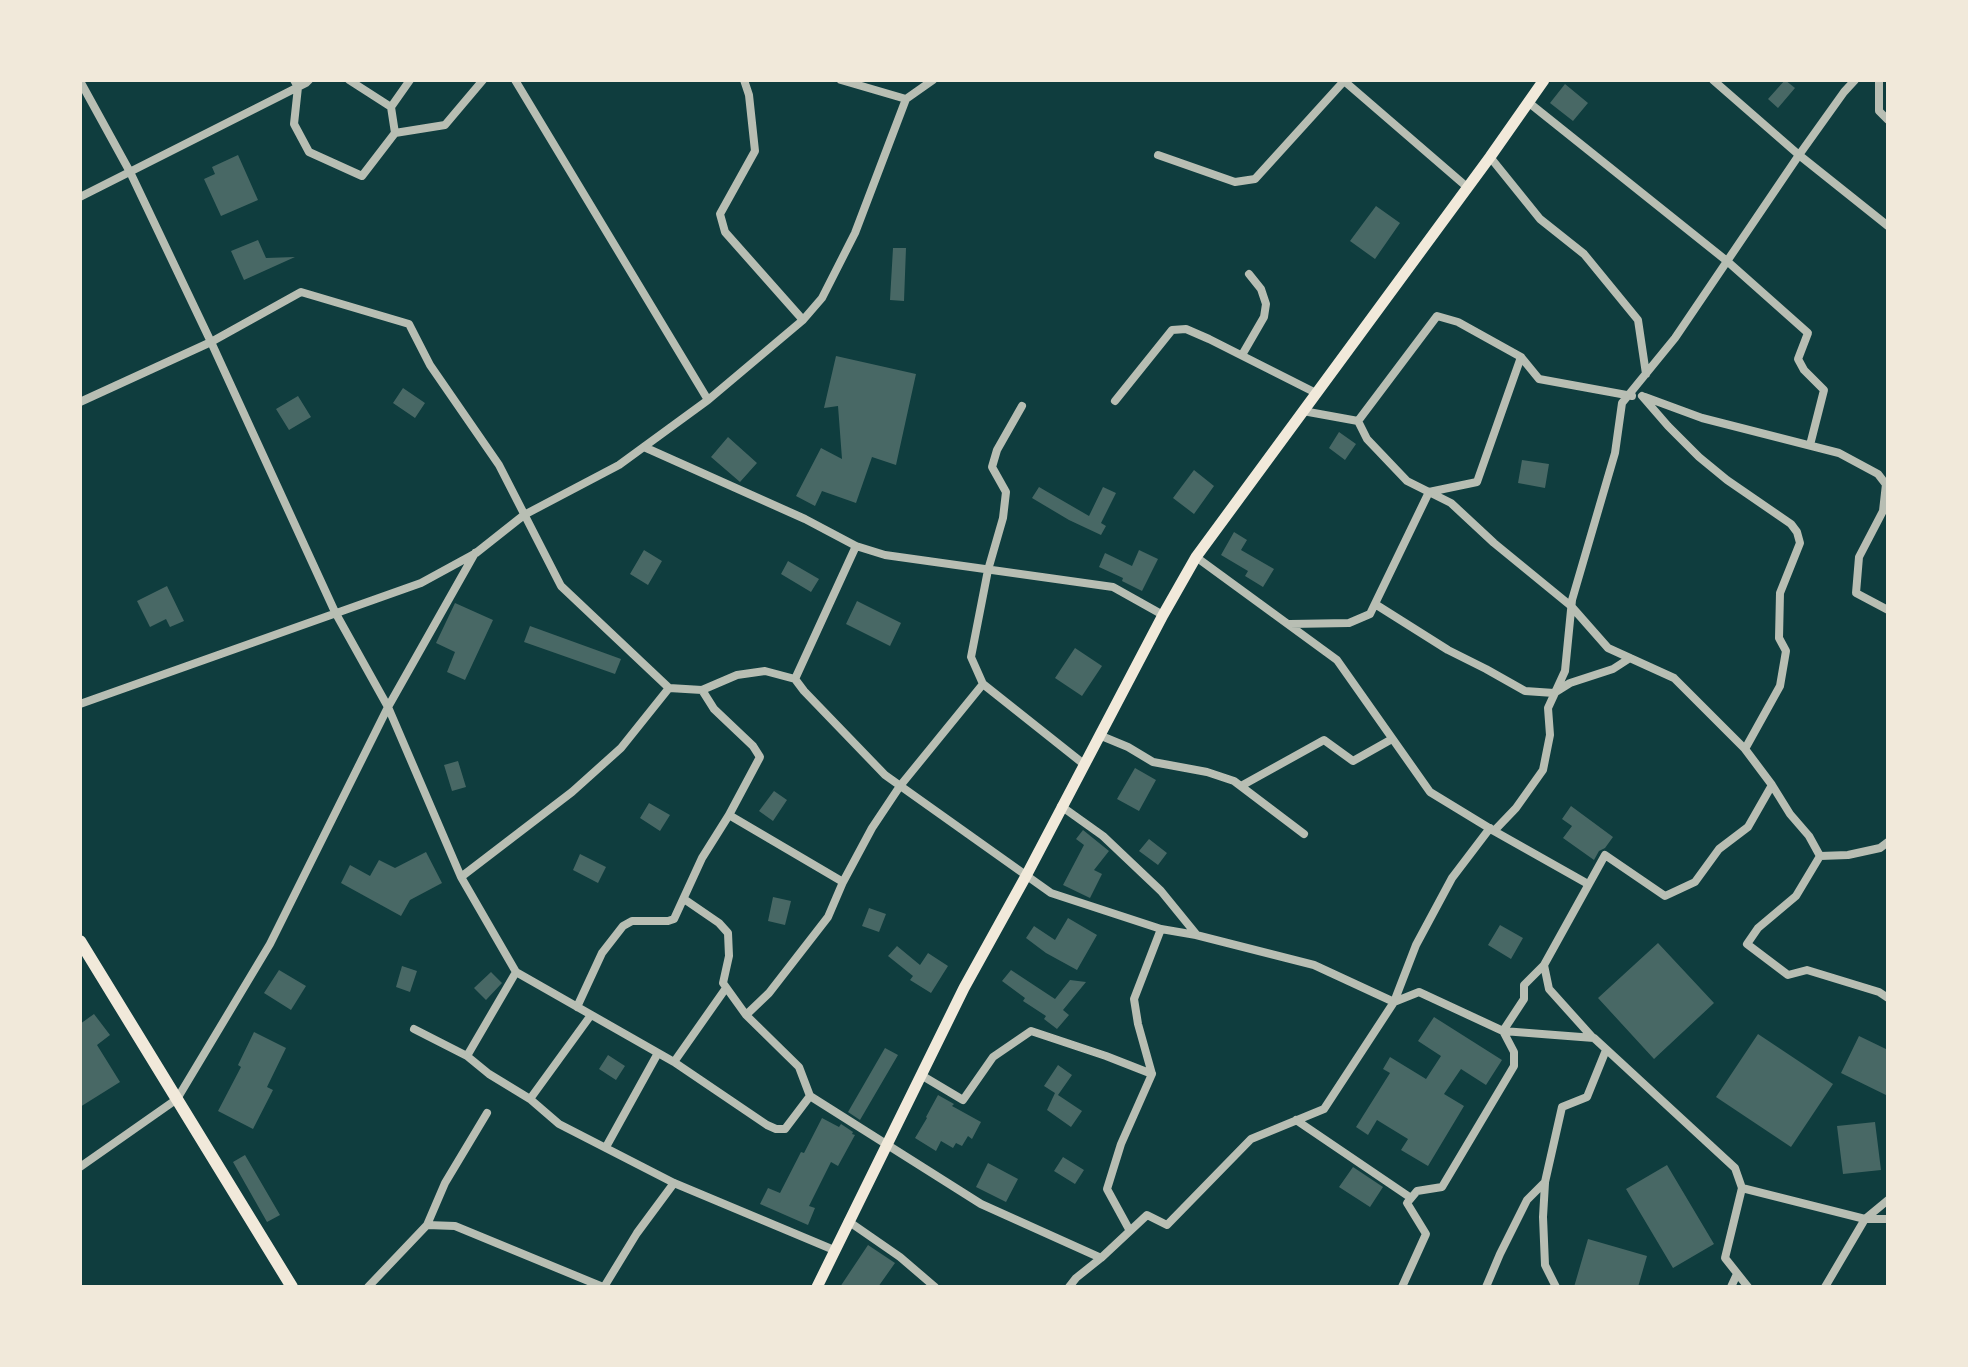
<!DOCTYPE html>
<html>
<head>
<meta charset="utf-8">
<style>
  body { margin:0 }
  #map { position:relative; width:1968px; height:1367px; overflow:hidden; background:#0f3d3e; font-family:Helvetica,sans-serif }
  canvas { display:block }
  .frame { position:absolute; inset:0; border:82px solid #f1e9da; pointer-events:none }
</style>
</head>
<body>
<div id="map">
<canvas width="1968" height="1367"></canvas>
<div class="frame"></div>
</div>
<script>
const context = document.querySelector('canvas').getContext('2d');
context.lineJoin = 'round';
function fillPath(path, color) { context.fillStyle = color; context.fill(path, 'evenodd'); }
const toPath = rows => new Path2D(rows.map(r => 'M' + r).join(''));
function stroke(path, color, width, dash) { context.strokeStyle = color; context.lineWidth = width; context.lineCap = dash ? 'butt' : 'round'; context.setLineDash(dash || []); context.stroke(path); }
fillPath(toPath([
  [1785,80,1795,88,1778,108,1768,99],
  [1565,84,1588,103,1573,121,1550,103],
  [238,155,258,200,221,216,204,179,215,174,212,167],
  [1376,206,1400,223,1375,259,1350,241],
  [258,240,266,258,295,257,244,280,231,251],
  [893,248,906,248,904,301,890,300],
  [836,356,916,374,896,465,872,457,856,503,822,491,815,506,796,496,821,448,842,459,838,406,824,408],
  [403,388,425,403,415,418,393,403],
  [298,396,311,417,289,430,276,409],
  [1339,432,1356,444,1345,460,1329,448],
  [728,437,757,463,740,482,711,457],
  [1522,460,1549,464,1545,488,1518,483],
  [1194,470,1214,486,1194,514,1173,498],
  [1039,487,1089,516,1103,487,1116,493,1101,523,1106,526,1101,535,1069,520,1032,498],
  [1234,532,1247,540,1241,550,1274,569,1263,587,1245,576,1248,571,1221,555],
  [644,550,662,561,648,585,630,574],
  [1139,550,1158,559,1142,591,1122,581,1123,578,1099,567,1105,553,1132,566],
  [788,561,819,579,811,592,781,574],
  [167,586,184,621,170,627,166,619,150,627,137,601],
  [857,601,901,623,890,646,846,624],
  [455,603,493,620,465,680,447,672,455,652,436,643],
  [530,626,621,659,615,674,524,642],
  [1075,648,1102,666,1082,696,1055,678],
  [458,761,466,787,452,791,444,765],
  [1135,768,1156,780,1139,811,1117,799],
  [774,791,787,800,773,821,759,811],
  [649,803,670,815,660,831,640,818],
  [1571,806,1613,837,1605,848,1599,851,1594,860,1563,838,1572,826,1562,819],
  [1083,830,1109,851,1094,870,1102,874,1090,898,1063,885,1084,845,1076,839],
  [1149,839,1167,853,1158,865,1139,851],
  [426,852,442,883,410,900,401,916,341,883,350,865,370,876,379,860,395,868],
  [580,854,606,867,598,883,573,870],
  [773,897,791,901,785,925,768,921],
  [869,908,886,914,879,932,862,926],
  [1068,918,1097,935,1077,970,1046,953,1026,938,1034,926,1055,940],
  [1500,925,1523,938,1511,959,1488,945],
  [1658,943,1714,1003,1654,1059,1598,998],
  [897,946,920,965,928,953,948,966,931,993,910,980,913,976,888,956],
  [402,966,417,971,410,992,396,987],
  [279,970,306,986,291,1010,264,993],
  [1011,970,1055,999,1070,980,1086,982,1063,1010,1069,1015,1057,1029,1044,1019,1046,1016,1023,1001,1025,998,1002,981],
  [491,972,502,983,486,1000,474,988],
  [94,1014,110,1035,97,1045,120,1082,80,1107,80,1024],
  [1434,1017,1502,1060,1486,1085,1461,1069,1444,1094,1464,1106,1428,1166,1401,1150,1408,1139,1377,1120,1368,1135,1356,1127,1390,1073,1383,1069,1390,1057,1426,1079,1441,1056,1418,1041],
  [254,1032,286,1048,267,1087,273,1090,253,1129,218,1111,241,1067,238,1065],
  [1758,1034,1833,1084,1791,1147,1716,1097],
  [1859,1036,1888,1050,1888,1096,1841,1073],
  [885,1048,898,1055,860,1120,848,1112],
  [608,1055,625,1066,616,1080,599,1069],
  [1058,1065,1072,1075,1058,1095,1082,1111,1071,1127,1047,1110,1055,1093,1044,1086],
  [938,1095,954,1104,952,1106,981,1122,972,1139,968,1136,962,1146,956,1143,953,1148,941,1141,936,1151,915,1138,927,1118,926,1117],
  [822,1118,839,1127,841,1124,853,1132,852,1134,855,1135,838,1166,831,1162,809,1206,815,1208,808,1225,760,1204,768,1188,780,1193,801,1152,804,1153],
  [1875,1122,1881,1170,1843,1174,1837,1126],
  [245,1155,280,1215,267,1222,233,1162],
  [1063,1157,1084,1170,1075,1184,1054,1171],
  [988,1163,1018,1179,1006,1202,976,1187],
  [1667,1165,1714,1244,1673,1268,1626,1189],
  [1353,1167,1383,1187,1370,1207,1339,1187],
  [1588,1239,1647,1256,1638,1287,1574,1287],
  [868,1245,895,1263,878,1287,840,1287]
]), '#486865');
stroke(toPath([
  [294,80,298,87,294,124,309,152,362,176,395,133,445,125,483,80],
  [349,80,391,107,410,80],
  [515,80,708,400],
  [744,80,749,95,755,151,720,214,725,232,803,320],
  [841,80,906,99],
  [1343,80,1467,187],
  [1713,80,1799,155,1888,226],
  [1879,80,1879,111,1888,120],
  [80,81,130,172,211,342,335,612,388,707,461,877,516,972,467,1056,489,1074,530,1099,591,1015],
  [1528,102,1727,261,1808,333,1798,359,1804,370,1824,390,1810,445],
  [391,107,395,133],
  [1158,155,1235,182,1255,179,1344,81],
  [1490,157,1540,219,1584,254,1638,320,1646,374],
  [80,197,306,83,309,80],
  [1242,355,1264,317,1266,304,1261,289,1249,274],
  [1645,397,1702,418,1839,453,1878,474,1888,487],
  [1115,401,1172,330,1186,329,1209,339,1316,393],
  [80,402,211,342,301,292,409,324,430,365,499,465,561,586,669,688,702,690,737,675,765,671,795,679,804,691,885,775,1051,893,1161,929,1196,935,1314,965,1394,1002,1419,992,1503,1031,1594,1038,1735,1168,1742,1188,1725,1258,1748,1287],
  [1022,406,997,450,992,467,1006,492,1003,518,988,570,971,657,983,684,1085,765],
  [1303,411,1358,421,1437,316,1458,322,1521,357,1539,379,1632,396],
  [1358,421,1367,439,1407,481,1451,503,1494,543,1571,606,1608,648,1674,678,1745,749],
  [644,447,805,519,856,546,885,555,1113,587,1163,615],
  [1886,484,1883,511,1859,557,1856,593,1888,610],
  [1196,557,1337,660,1430,792,1494,831],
  [1375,604,1448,650,1486,669,1525,691,1554,693,1570,683,1613,669,1630,658],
  [1290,624,1349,623,1370,614,1429,492,1477,482,1521,357],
  [795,679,856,546],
  [80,704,421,583,476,553,524,515,619,465,708,400,803,320,822,298,855,233,906,99,933,80],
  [1099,735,1128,747,1153,762,1207,772,1234,781,1304,834],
  [1772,785,1790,814,1809,836,1820,856,1796,896,1758,928,1747,944,1788,975,1807,970,1879,992,1888,998],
  [1241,786,1324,740,1353,761,1392,739],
  [1061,806,1103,836,1161,891,1196,934],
  [729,815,843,882,872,828,900,786,983,684],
  [1820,856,1848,855,1880,848,1888,842],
  [461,877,572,792,621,748,669,688],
  [1588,884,1494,831,1516,808,1543,770,1550,735,1548,708,1565,671,1572,600,1615,453,1622,403,1675,338,1799,155,1844,92,1855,80],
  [684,899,719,923,728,933,729,956,723,983,746,1015,799,1067,810,1096],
  [516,972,674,1062,767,1125,776,1129,785,1129,810,1096,981,1204,1101,1258,1147,1215,1167,1225,1251,1139,1324,1109,1394,1002,1416,945,1452,878,1490,828],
  [577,1007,602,953,623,926,632,921,668,921,674,919,702,858,729,815,760,757,753,746,714,709,702,690],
  [746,1015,769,993,828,917,843,882],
  [414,1029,467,1056],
  [1593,1038,1549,989,1544,965,1605,855,1665,896,1695,882,1719,849,1748,827,1772,785,1745,749,1780,686,1786,651,1779,638,1780,593,1800,543,1797,532,1791,524,1727,480,1699,457,1668,426,1642,396],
  [674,1062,726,988],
  [921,1075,963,1100,993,1057,1031,1031,1106,1056,1152,1074],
  [530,1099,559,1124,674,1183,834,1250],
  [1296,1120,1411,1198],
  [606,1147,658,1053],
  [80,1167,177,1099,270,944,388,707,475,553],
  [1545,1183,1543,1217,1545,1265,1556,1287],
  [1742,1188,1865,1219,1888,1219],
  [848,1221,900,1257,935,1287],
  [427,1225,455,1226,603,1287],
  [1130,1231,1107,1189,1121,1144,1152,1074,1138,1024,1134,999,1161,929],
  [368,1287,427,1225,445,1183,487,1113],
  [604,1287,637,1233,674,1183],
  [1069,1287,1076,1278,1101,1258],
  [1402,1287,1426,1234,1407,1203,1417,1191,1442,1187,1514,1066,1514,1052,1503,1031,1524,999,1524,985,1544,965],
  [1486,1287,1500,1254,1527,1200,1545,1182,1562,1107,1587,1097,1606,1050],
  [1731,1287,1737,1274],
  [1825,1287,1865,1219,1888,1200]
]), '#b8beb3', 8);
stroke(toPath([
  [817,1287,964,988,1026,876,1163,615,1196,557,1490,157,1544,80]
]), '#f1e9da', 11);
stroke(toPath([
  [80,941,292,1287]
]), '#f1e9da', 12);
</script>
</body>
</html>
